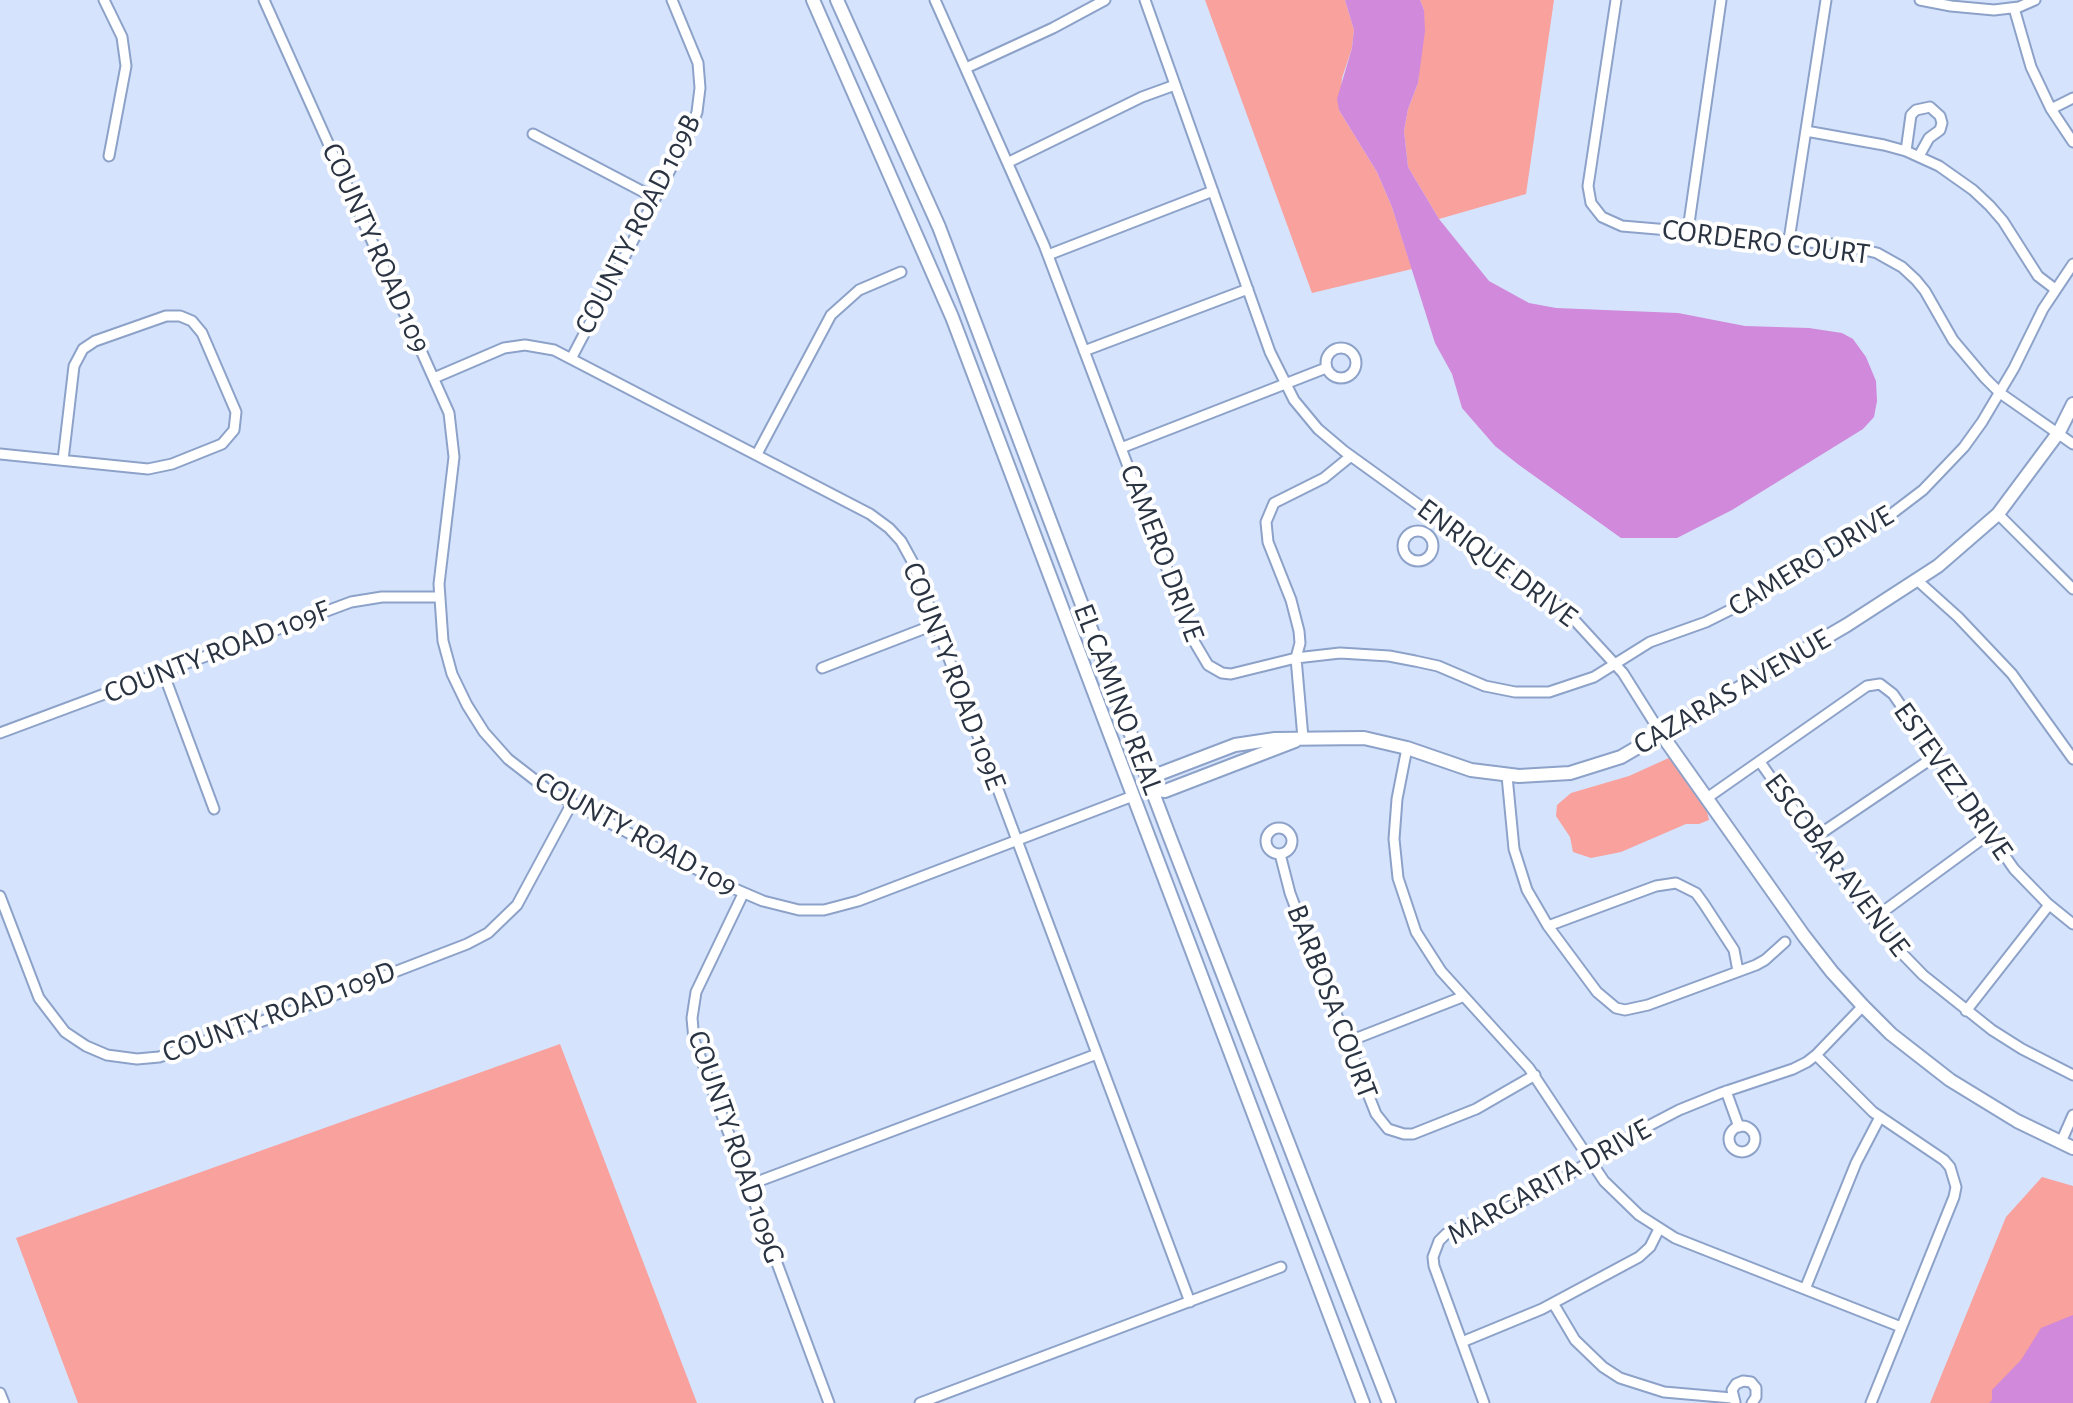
<!DOCTYPE html>
<html>
<head>
<meta charset="utf-8">
<style>
  body { margin:0 }
  canvas { display:block; background:#d5e3fc }
</style>
</head>
<body>
<canvas width="2073" height="1403"></canvas>
<script>
const context = document.querySelector('canvas').getContext('2d');
context.lineJoin = 'round';
function fillPath(path, color) { context.fillStyle = color; context.fill(path, 'evenodd'); }
const toPath = rows => new Path2D(rows.map(r => 'M' + r).join(''));
function stroke(path, color, width, dash) { context.strokeStyle = color; context.lineWidth = width; context.lineCap = dash ? 'butt' : 'round'; context.setLineDash(dash || []); context.stroke(path); }
function drawText(font, color, halo, rows, align = 'center') {
  context.font = font + ' "Alegreya Sans",sans-serif'; context.lineWidth = 8; context.setLineDash([]); context.textBaseline = 'middle'; context.strokeStyle = halo; context.fillStyle = color; for (const [text, x, y, turn = 0] of rows) {
    context.save(); context.translate(x, y); context.rotate((+turn || 0) * Math.PI / 180); context.textAlign = isNaN(turn) ? turn : align; if (halo) context.strokeText(text, 0, 0); context.fillText(text, 0, 0); context.restore();
  }
}
fillPath(toPath([
  [1205,0,1345,0,1354,30,1352,48,1342,78,1339,110,1377,172,1392,207,1412,269,1312,293],
  [1420,0,1554,0,1526,194,1439,219,1408,167,1404,131,1408,109,1418,83,1424,10],
  [1671,757,1706,807,1709,820,1699,824,1686,824,1621,852,1591,858,1573,852,1570,837,1556,816,1557,805,1571,793,1629,776],
  [560,1044,697,1403,78,1403,16,1238],
  [2042,1177,2073,1186,2073,1403,1930,1403,2006,1217]
]), '#f9a19d');
fillPath(toPath([
  [1345,0,1420,0,1424,10,1425,31,1418,83,1408,109,1404,131,1408,167,1439,219,1489,281,1529,303,1556,308,1678,313,1745,326,1809,328,1842,333,1853,339,1866,357,1876,381,1877,401,1874,417,1863,429,1732,510,1677,538,1621,538,1519,465,1495,446,1462,408,1452,374,1435,343,1392,207,1377,172,1339,110,1337,99,1352,48,1354,30],
  [2073,1315,2073,1403,1989,1403,1992,1400,1992,1390,2021,1360,2041,1328]
]), '#d089db');
const street = toPath([
  [104,0,122,37,126,66,109,156],
  [264,0,449,413,454,457,439,584,443,641,452,674,467,705,484,732,508,759,548,790,728,886,763,901,799,910,824,910,858,901,1133,796],
  [935,0,1044,245,1195,643,1208,665,1222,673,1231,674,1296,658,1340,653,1389,656,1415,661,1438,666,1485,686,1515,692,1549,692,1594,677,1650,642,1706,622,1752,599,1881,522,1923,490,1964,447,1982,422,2014,368,2043,309,2073,264],
  [1145,0,1270,352,1294,400,1318,429,1344,451,1567,612,1623,673,1662,735],
  [1616,0,1588,186,1591,203,1602,217,1622,226,1844,245,1877,253,1902,267,1916,280,1925,291,1953,340,1985,378,2000,393,2073,444],
  [1920,0,1951,6,1994,10,2019,7,2035,0],
  [2014,8,2031,67,2051,109,2073,142],
  [966,68,1053,28,1105,0],
  [2051,109,2073,98],
  [1806,131,1884,145,1906,151,1939,166,1973,190,1990,206,2003,221,2038,276,2055,289],
  [533,134,655,198],
  [1906,151,1911,115,1916,110,1930,107,1940,116,1942,123,1940,130,1929,138,1919,156],
  [1009,162,1142,97,1175,85],
  [1688,230,1721,0],
  [1789,240,1826,0],
  [1048,255,1213,191],
  '1326 363a15 15 0 1 1 30 0a15 15 0 1 1-30 0Z',
  [1084,351,1248,289],
  [572,357,689,134,697,112,700,88,698,63,672,0],
  [434,378,504,348,525,345,554,350,870,514,889,528,901,541,912,561,936,624,1190,1302],
  [1121,448,1326,368],
  [0,454,148,469,172,464,222,444,234,430,236,412,202,333,192,321,180,316,166,316,95,341,83,349,74,366,63,460],
  [757,454,831,315,859,290,901,272],
  [1998,514,2073,589],
  '1403 546a15 15 0 1 1 30 0a15 15 0 1 1-30 0Z',
  [1918,581,1958,617,2012,674,2073,759],
  [822,668,936,624],
  [163,672,214,809],
  [0,733,351,602,382,597,439,597],
  [1303,738,1296,658,1300,643,1299,631,1291,600,1268,542,1266,522,1274,503,1324,478,1351,456],
  [1407,748,1397,799,1394,839,1398,878,1416,932,1441,971,1529,1068,1604,1181,1639,1215,1675,1238,1901,1327],
  [1760,762,1855,896,1890,941,1923,975,1992,1030,2022,1049,2073,1075],
  [1507,776,1514,849,1527,890,1548,926,1597,992,1616,1008,1625,1010,1648,1005,1756,965,1765,960,1785,942],
  [1707,798,1867,686,1880,684,1893,694,2014,869,2047,903,2073,924],
  '1266 841a13 13 0 1 1 26 0a13 13 0 1 1-26 0Z',
  [1814,838,1934,757],
  [1280,854,1290,893,1318,968,1376,1114,1388,1129,1404,1134,1413,1134,1476,1109,1535,1075],
  [743,894,696,992,692,1018,694,1040,829,1403],
  [0,896,39,998,65,1032,86,1046,107,1055,137,1059,159,1057,314,1003,467,944,488,933,517,905,572,803],
  [1873,919,1989,834],
  [1548,926,1656,886,1676,883,1696,893,1704,904,1734,950,1738,971],
  [1966,1011,2049,905],
  [1347,1042,1462,997],
  [1816,1055,1873,1112,1944,1160,1950,1167,1956,1187,1954,1197,1871,1403],
  [1726,1091,1739,1127],
  '1729 1139a13 13 0 1 1 26 0a13 13 0 1 1-26 0Z',
  [2061,1142,2073,1115],
  [746,1186,1097,1054],
  [1805,1289,1856,1163,1880,1117],
  [1553,1303,1575,1340,1603,1367,1620,1378,1664,1392,1732,1398],
  [1462,1342,1542,1309,1639,1257,1650,1247,1659,1229],
  [0,1393,4,1403],
  [1735,1402,1732,1390,1736,1384,1743,1381,1751,1382,1756,1388,1756,1397,1752,1403],
  [920,1403,1281,1267],
  [1484,1403,1434,1266,1433,1257,1439,1241,1446,1234,1538,1194,1635,1133,1679,1110,1721,1093,1793,1069,1807,1062,1816,1055,1863,1006]
]);
const secondary = toPath([
  [813,0,952,317,1363,1403],
  [837,0,939,227,1169,835,1389,1403],
  [1662,735,1804,936,1832,972,1863,1006,1891,1034,1950,1080,2017,1121,2073,1148],
  [1152,789,1159,774,1235,745,1275,739,1364,738,1407,748,1471,770,1519,776,1570,773,1621,757,1847,625,1938,566,1998,514,2059,432,2073,404],
  [1152,789,1165,791,1295,741]
]);
stroke(street, '#8da2c9', 13);
stroke(secondary, '#8da2c9', 16);
stroke(street, '#fff', 9);
stroke(secondary, '#fff', 12);
drawText('30px', '#2a3342', '#fff', [
  ["COUNTY ROAD 109B",638,224,-63],
  ["CORDERO COURT",1766,242,7],
  ["COUNTY ROAD 109",376,248,66],
  ["CAMERO DRIVE",1162,553,69],
  ["CAMERO DRIVE",1811,561,-31],
  ["ENRIQUE DRIVE",1497,563,37],
  ["COUNTY ROAD 109F",217,652,-21],
  ["COUNTY ROAD 109E",954,676,69],
  ["CAZARAS AVENUE",1732,692,-30],
  ["EL CAMINO REAL",1118,699,69],
  ["ESTEVEZ DRIVE",1953,781,55],
  ["COUNTY ROAD 109",636,834,29],
  ["ESCOBAR AVENUE",1837,865,53],
  ["BARBOSA COURT",1332,1002,69],
  ["COUNTY ROAD 109D",279,1012,-20],
  ["COUNTY ROAD 109G",736,1147,71],
  ["MARGARITA DRIVE",1549,1182,-29]
]);
</script>
</body>
</html>
